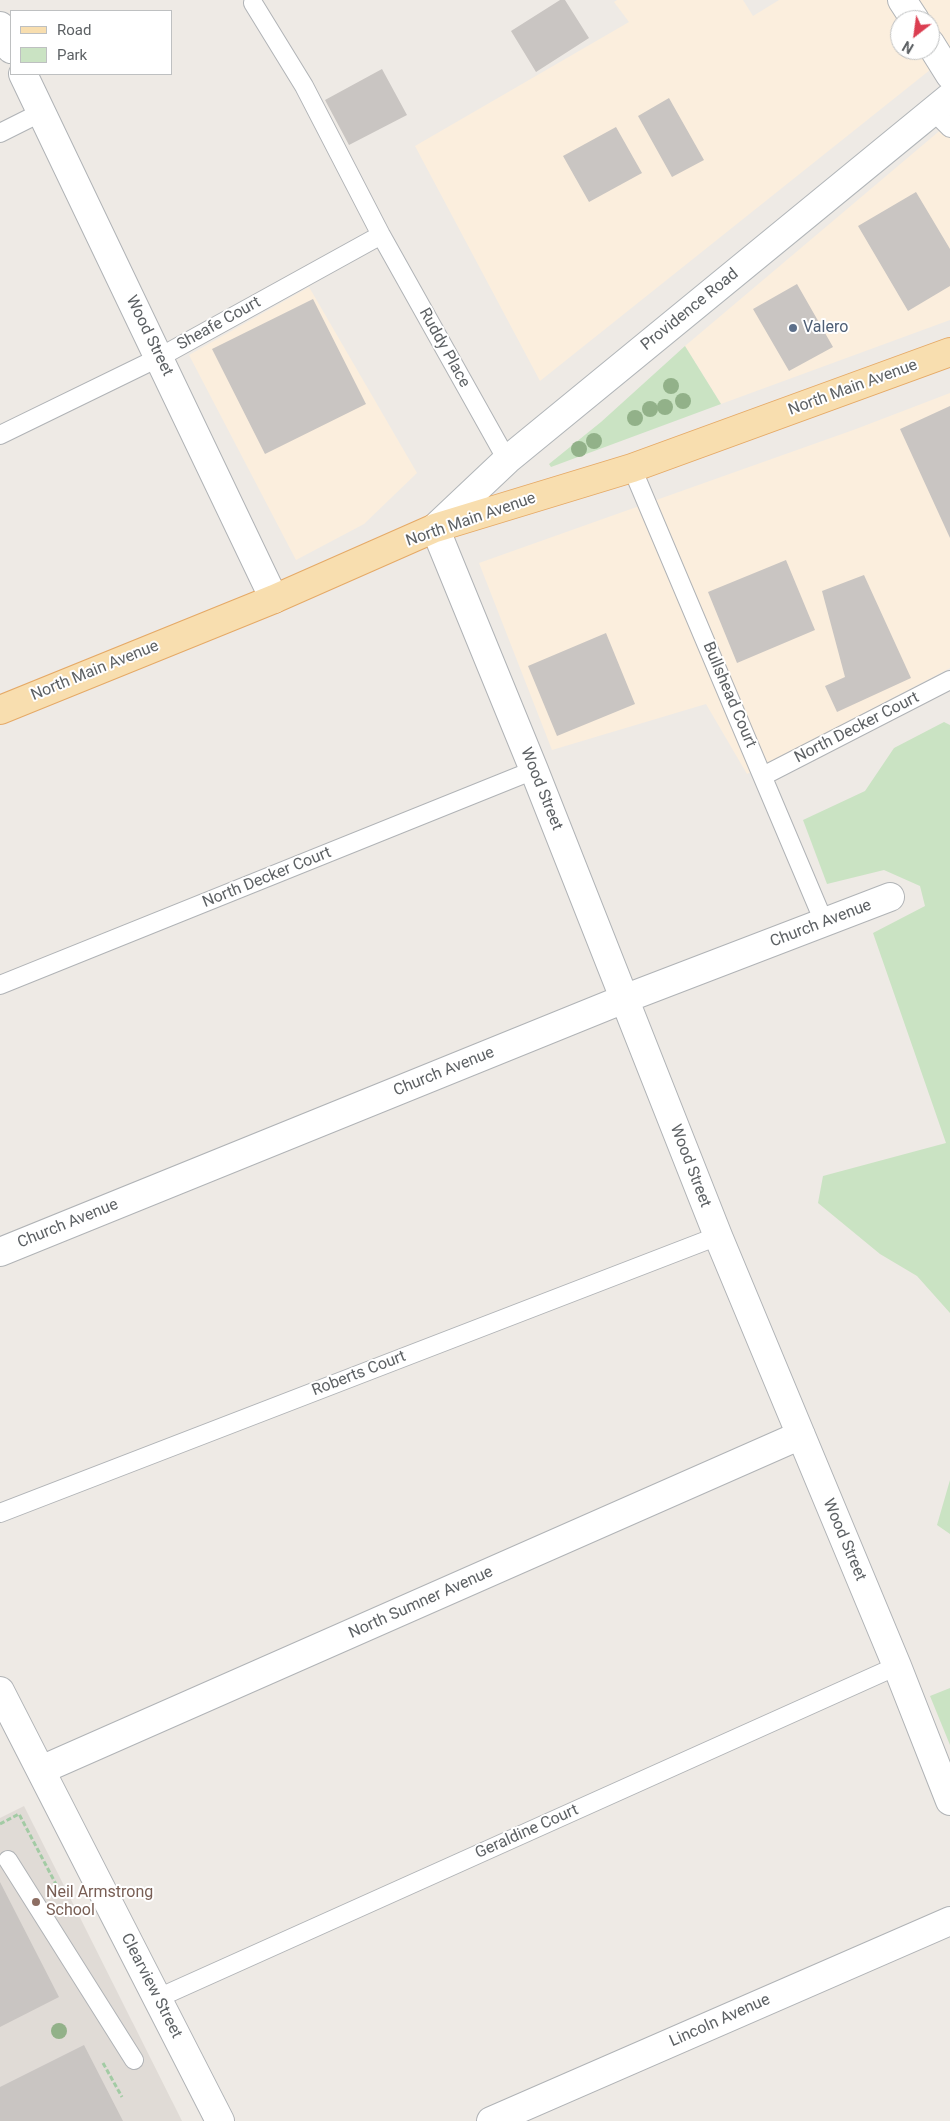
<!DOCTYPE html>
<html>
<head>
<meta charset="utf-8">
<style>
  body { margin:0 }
  #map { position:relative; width:950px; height:2121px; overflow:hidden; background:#eeeae5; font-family:Roboto,sans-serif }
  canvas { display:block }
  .legend { position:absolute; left:10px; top:10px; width:162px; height:65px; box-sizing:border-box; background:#fff; border:1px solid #bec0c1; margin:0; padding:6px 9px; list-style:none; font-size:15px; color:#5d6164 }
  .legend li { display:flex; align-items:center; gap:10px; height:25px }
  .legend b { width:25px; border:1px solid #bec0c1 }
  .north { position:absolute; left:890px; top:10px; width:50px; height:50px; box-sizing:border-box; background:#fff; border:1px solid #bec0c1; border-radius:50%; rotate:210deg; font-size:14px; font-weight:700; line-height:20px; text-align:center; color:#5d6164 }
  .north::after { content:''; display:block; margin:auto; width:18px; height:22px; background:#db3e51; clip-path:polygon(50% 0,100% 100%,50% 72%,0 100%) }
</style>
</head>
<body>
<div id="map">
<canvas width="950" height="2121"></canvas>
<ul class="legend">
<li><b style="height:6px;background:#f8deaf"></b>Road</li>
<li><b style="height:14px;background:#cae3c3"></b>Park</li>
</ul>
<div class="north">N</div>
</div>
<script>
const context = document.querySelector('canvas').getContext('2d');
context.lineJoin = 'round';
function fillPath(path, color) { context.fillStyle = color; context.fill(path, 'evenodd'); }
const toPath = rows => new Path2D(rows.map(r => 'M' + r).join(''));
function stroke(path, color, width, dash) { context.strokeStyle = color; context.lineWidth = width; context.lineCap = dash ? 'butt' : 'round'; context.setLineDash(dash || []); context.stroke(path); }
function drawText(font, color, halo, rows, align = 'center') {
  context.font = font + ' Roboto,sans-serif'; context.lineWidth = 4; context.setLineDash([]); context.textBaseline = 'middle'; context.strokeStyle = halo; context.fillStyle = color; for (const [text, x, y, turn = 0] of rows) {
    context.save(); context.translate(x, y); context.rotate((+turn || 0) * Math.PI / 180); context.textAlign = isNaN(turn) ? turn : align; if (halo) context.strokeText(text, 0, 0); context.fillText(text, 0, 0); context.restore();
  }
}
fillPath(toPath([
  [617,0,743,0,753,16,779,0,950,0,950,54,540,381,415,146,629,22,614,2],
  [900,20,930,20,930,50,900,50],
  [950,122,950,320,721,404,685,346],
  [309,287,417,473,364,524,296,560,189,355],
  [950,393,950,668,747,774,706,704,552,750,479,563,856,429]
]), '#fbeedd');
fillPath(toPath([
  [24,1806,182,2121,0,2121,0,1818]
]), '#e0dbd6');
fillPath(toPath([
  [685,346,721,404,551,467,549,464,601,422],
  [944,722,950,725,950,1313,917,1276,880,1254,818,1203,823,1176,946,1143,873,933,925,906,920,886,884,870,827,884,803,820,865,791,894,748],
  [950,1480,950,1534,937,1525],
  [950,1688,950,1745,930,1696]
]), '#cae3c3');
fillPath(toPath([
  [560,0,565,0,589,38,536,72,511,31],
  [382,69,407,115,349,145,325,100],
  [669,98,704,160,672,177,638,116],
  [616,127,642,173,589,202,563,156],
  [916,192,950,249,950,286,908,311,858,226],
  [797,284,833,347,789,371,753,309],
  [313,299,366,404,265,454,212,349],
  [950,406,950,538,900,429],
  [786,560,815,630,737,663,708,592],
  [864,575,911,678,837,712,825,686,845,677,822,591],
  [606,633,635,704,557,736,528,666],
  [0,1882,59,1997,0,2027],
  [84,2045,123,2121,0,2121,0,2087]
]), '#c9c5c2');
const service = toPath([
  [253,3,304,86,381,235,507,460],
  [933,111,950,128],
  [0,133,42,112],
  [0,435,160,357,381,235],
  [632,468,824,922],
  [763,776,950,680],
  [0,985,534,770],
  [0,1513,718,1236],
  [8,1860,134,2060],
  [158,1998,897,1666]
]);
const minor = toPath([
  [902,0,915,20],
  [0,26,11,49],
  [930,43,950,75],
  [23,74,274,599],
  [435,528,534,770,718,1236,897,1666,950,1801],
  [0,1252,624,999,890,897],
  [0,1691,220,2121],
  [41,1770,801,1435],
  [491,2121,950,1921]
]);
const secondary = toPath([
  [435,528,507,460,950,97]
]);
const primary = toPath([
  [0,710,274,599,435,528,632,468,950,352]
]);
stroke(service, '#b0b3b6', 20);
stroke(minor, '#b0b3b6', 30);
stroke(secondary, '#b1b5b8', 30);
stroke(primary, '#e5a966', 30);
stroke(toPath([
  [0,1824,19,1814,59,1890],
  [103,2063,122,2097]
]), '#a2cba4', 3, [5, 2.5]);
stroke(service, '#fff', 18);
stroke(minor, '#fff', 28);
stroke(secondary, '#fff', 28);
stroke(primary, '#f8deaf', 28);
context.fillStyle = '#92b189';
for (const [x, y] of [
  [671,386],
  [683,401],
  [665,407],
  [650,409],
  [635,418],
  [594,441],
  [579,449],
  [59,2031]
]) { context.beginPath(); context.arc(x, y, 8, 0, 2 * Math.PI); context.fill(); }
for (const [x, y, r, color] of [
  [793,328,5,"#5c6f8a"],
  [36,1902,5,"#8d6e63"]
]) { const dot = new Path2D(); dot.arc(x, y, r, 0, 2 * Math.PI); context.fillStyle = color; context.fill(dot); stroke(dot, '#fff', 2); }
drawText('16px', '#5d6164', '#fff', [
  ["Providence Road",690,310,-39],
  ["Sheafe Court",219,324,-29],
  ["Wood Street",149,336,64],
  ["Ruddy Place",444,348,61],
  ["North Main Avenue",853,388,-20],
  ["North Main Avenue",471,520,-19],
  ["North Main Avenue",95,671,-22],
  ["Bullshead Court",729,695,67],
  ["North Decker Court",857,728,-27],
  ["Wood Street",541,789,68],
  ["North Decker Court",267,878,-22],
  ["Church Avenue",821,924,-21],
  ["Church Avenue",444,1072,-22],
  ["Wood Street",690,1166,69],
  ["Church Avenue",68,1224,-22],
  ["Roberts Court",359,1374,-21],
  ["Wood Street",844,1540,67],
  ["North Sumner Avenue",421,1603,-24],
  ["Geraldine Court",527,1832,-24],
  ["Clearview Street",151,1986,63],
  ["Lincoln Avenue",720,2021,-24]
]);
drawText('16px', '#4e5e75', '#fff', [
  ["Valero",803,328]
], 'left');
drawText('16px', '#785e54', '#fff', [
  ["Neil Armstrong",46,1893],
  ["School",46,1911]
], 'left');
</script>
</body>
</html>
